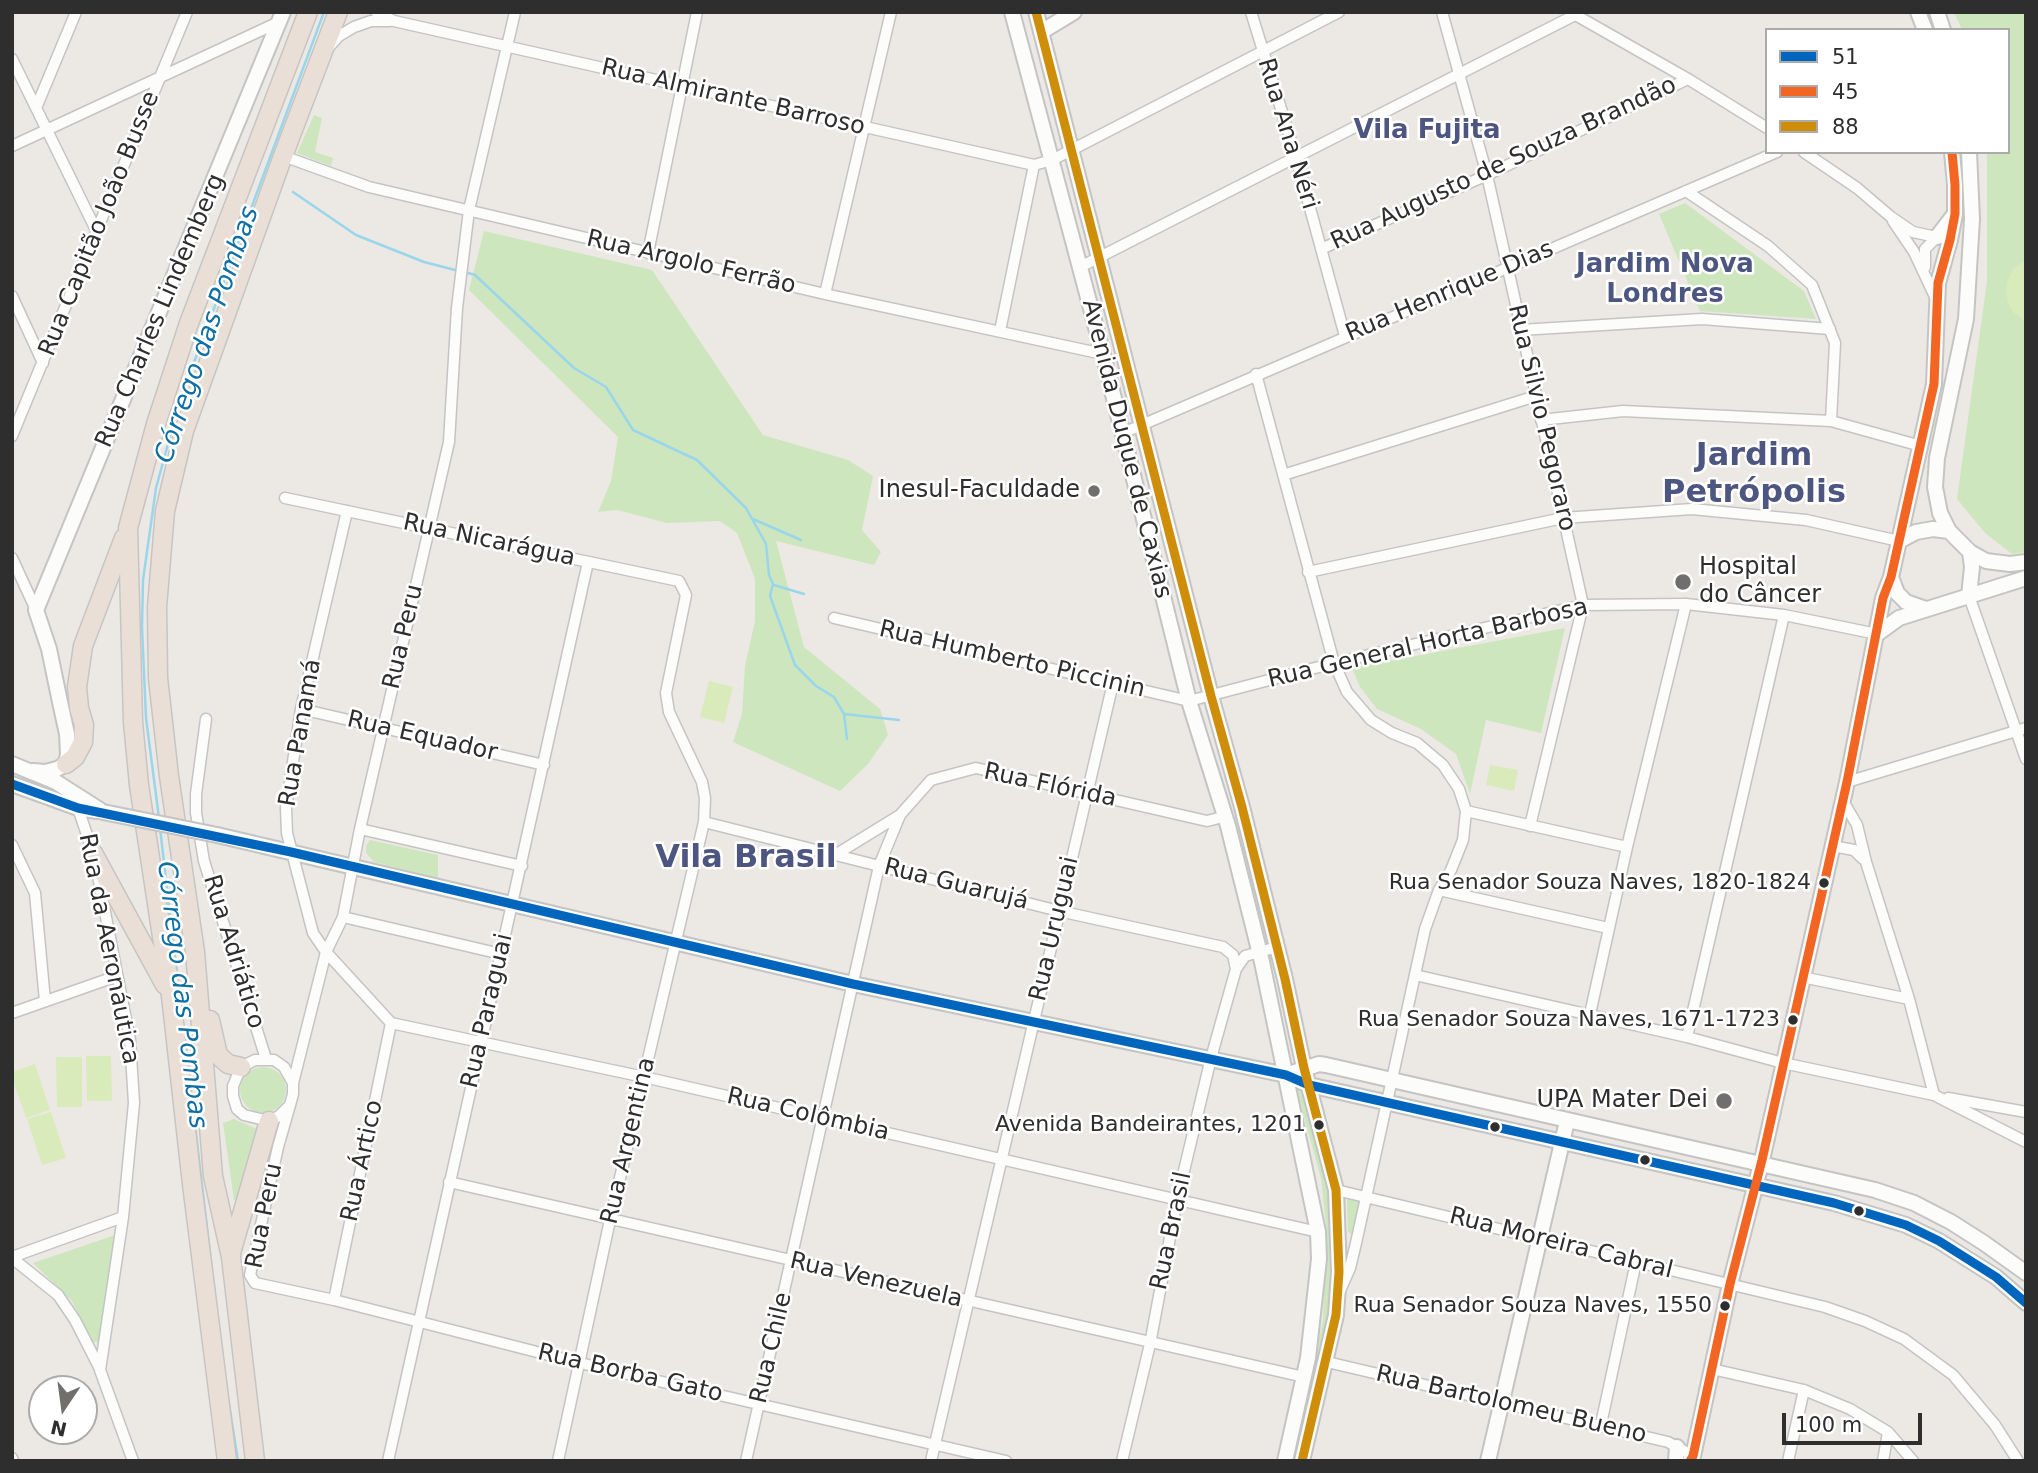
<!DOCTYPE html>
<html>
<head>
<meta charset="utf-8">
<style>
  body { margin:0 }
  #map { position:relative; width:2038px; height:1473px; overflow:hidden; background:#ece8e4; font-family:"DejaVu Sans",sans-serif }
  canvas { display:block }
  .frame { position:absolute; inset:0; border:14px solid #2e2e2e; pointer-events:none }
  .legend { position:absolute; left:1765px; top:28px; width:245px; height:126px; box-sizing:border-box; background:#fff; border:2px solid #ababab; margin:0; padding:9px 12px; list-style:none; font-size:21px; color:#2e2e2e }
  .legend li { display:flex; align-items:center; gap:14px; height:35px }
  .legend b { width:35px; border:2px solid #ababab }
  .north { position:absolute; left:28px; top:1375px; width:70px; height:70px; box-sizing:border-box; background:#fff; border:2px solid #ababab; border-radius:50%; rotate:193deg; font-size:19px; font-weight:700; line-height:28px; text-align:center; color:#2e2e2e }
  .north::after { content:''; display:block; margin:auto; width:24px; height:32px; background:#706f6e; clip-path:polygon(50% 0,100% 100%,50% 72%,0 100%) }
  .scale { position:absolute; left:1782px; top:1413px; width:140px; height:32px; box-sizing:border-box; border:4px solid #2e2e2e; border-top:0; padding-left:9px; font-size:21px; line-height:24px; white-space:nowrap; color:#2e2e2e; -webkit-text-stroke:5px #fff; paint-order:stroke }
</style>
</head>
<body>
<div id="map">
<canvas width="2038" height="1473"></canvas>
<div class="frame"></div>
<ul class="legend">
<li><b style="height:9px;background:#0065bd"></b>51</li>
<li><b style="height:9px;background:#f26522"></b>45</li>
<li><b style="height:9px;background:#cf8e09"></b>88</li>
</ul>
<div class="north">N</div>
<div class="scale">100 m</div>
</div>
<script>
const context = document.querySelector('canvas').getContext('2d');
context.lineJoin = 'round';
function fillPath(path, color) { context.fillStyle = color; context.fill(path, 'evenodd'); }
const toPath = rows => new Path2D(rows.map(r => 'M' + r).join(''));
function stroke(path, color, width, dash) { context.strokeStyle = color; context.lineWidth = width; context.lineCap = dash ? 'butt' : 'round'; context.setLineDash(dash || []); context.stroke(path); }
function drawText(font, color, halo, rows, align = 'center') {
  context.font = font + ' "DejaVu Sans",sans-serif'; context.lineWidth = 5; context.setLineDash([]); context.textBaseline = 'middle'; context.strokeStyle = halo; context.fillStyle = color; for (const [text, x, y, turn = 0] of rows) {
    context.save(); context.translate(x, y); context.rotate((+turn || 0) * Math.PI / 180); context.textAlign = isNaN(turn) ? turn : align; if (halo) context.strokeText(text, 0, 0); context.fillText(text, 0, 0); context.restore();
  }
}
fillPath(toPath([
  [1954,12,2026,12,2026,552,2012,554,1985,533,1957,499,1987,281,1987,152,2008,152,2008,30,1962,30],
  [314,115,322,118,315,152,333,158,331,166,297,153],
  [1685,203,1804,291,1816,319,1700,311,1659,214],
  [484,231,652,270,763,435,848,460,873,476,862,530,881,552,874,565,776,541,804,647,880,709,888,735,868,764,840,791,733,742,742,714,745,666,755,621,755,579,737,533,720,521,667,523,617,510,598,512,611,481,618,437,469,290],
  [1565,628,1541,733,1486,720,1470,794,1456,754,1421,729,1377,709,1360,687,1352,668],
  [370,840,438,855,438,878,374,862,366,853,366,846],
  '240 1090a23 23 0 1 1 46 0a23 23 0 1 1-46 0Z',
  [1294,1082,1307,1087,1334,1200,1335,1238,1330,1323,1299,1461,1291,1461,1323,1321,1326,1225,1321,1178],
  [234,1119,262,1131,240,1199,234,1200,223,1123],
  [1350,1199,1358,1199,1361,1202,1353,1235,1348,1232,1347,1200],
  [115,1235,99,1341,92,1343,72,1301,33,1263]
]), '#cee6be');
fillPath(toPath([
  [2026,260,2026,322,2014,313,2008,303,2006,291,2008,279,2014,268],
  [709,681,733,687,724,723,700,717],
  [1490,765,1518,770,1514,791,1486,785],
  [111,1056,112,1101,87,1101,86,1056],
  [56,1057,82,1057,82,1107,57,1107],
  [35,1064,50,1110,26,1118,12,1078,12,1072],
  [51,1112,66,1158,42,1165,27,1119]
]), '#d9eabb');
stroke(toPath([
  [293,192,356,235,424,262,459,271],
  [465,272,475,275,574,368,606,387,633,430,697,460,746,508,766,544,769,575,773,584,770,596,795,665,816,686,834,697,844,714,847,739],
  [753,519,801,540],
  [774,585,804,594],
  [844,714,899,720],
  [159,818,146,718,142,627,143,580,156,488,180,400,324,12],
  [160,828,179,992],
  [183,1023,216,1305],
  [226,1385,238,1461]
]), '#99d6ec', 2.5);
const street = toPath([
  [376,12,394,21,1034,165,1052,160,1339,12],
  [1251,12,1296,157,1345,336],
  [1442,12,1487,175,1583,605,1530,826],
  [1572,13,1688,79,1767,128],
  [329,47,339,36,354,27,371,21,390,21],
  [12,59,97,232],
  [36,108,76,12],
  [12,146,279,22],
  [1804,152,1857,188,1891,217,1913,232,1941,238],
  [283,156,369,187,825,294,1103,354],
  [1686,191,1768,246,1812,285,1835,343,1831,421],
  [1893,221,1914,252,1936,299],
  [1321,249,1487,175,1688,79],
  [648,253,697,12],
  [1080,267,1575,15],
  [1925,267,1925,249,1937,237],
  [825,294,891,12],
  [12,296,43,363],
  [1520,330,1702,319,1830,329],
  [1000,331,1034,165],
  [1256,374,1334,663,1347,692,1371,720,1392,733,1417,743,1443,765,1459,789,1466,811,1463,840,1451,870,1439,890,1425,929,1356,1243,1350,1268,1339,1293],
  [1541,420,1623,411,1831,421,1921,446],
  [1123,433,1777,152],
  [12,436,187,12],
  [1283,475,1536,396],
  [285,498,679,581,686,595,666,693,669,712,702,782,705,798,704,822,610,1220,558,1461],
  [347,511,301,709,286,808,287,833,313,933,326,952,391,1023,644,1077,1318,1232],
  [12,558,36,610],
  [1308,572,1563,518,1692,509,1806,520,1899,541],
  [1969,596,2026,759],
  [834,618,1189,701,1334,663,1583,605,1686,604,1784,615,1877,634],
  [301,709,544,765],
  [206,719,196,794,196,813,204,861,266,1059],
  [1847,782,2026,728],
  [1843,801,1857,825,1866,862,1909,999,1934,1095],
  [78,808,94,856],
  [1466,811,1627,847],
  [704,822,1059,911,1223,947,1233,955,1236,969],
  [360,829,522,866],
  [12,845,35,893,45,1001],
  [1832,846,1854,850,1863,859],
  [835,855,900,815],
  [97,871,130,1040,134,1103,123,1217,100,1370,133,1461],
  [1439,890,1608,928],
  [343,917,501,954],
  [1415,975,1687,1037,1783,1063,1934,1095,2026,1142],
  [1802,977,1909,999],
  [12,1013,117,976],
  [1590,1014,1627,847,1686,604],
  [1687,1037,1784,615],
  [293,1083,326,952,343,917,360,829,449,442,457,308,469,210,515,12],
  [1948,1098,2026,1112],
  [290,1105,279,1116,269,1121,244,1115,237,1109,233,1096,233,1086,241,1067,255,1060,274,1060,284,1067,293,1083,293,1094,290,1105,278,1147,250,1275,255,1283,334,1300,580,1363,1006,1461],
  [449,1182,1304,1377],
  [1336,1190,1825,1307,1865,1321,1904,1339,1953,1375,1995,1425,2018,1461],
  [12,1257,123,1217],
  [12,1258,58,1295,75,1320,100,1369],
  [334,1300,391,1023],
  [1327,1362,1668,1442,1693,1456,1692,1460],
  [1712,1369,1804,1390,1850,1409,1888,1432,1913,1461],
  [1601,1424,1636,1262],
  [12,1458,13,1461],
  [388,1461,588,562],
  [746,1461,879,866,900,815,931,780,976,768,1207,821,1219,818,1225,813],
  [931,1461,1113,683],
  [1122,1461,1150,1344,1177,1200,1211,1058,1236,969,1245,956,1277,947],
  [1788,1461,1804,1390],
  [1883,1461,1888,1432]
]);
const secondary = toPath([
  [1012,12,1103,354,1189,701,1228,826,1262,962,1318,1232,1319,1259,1308,1358,1285,1461],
  [1036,12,1211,696,1242,807,1285,979,1304,1068,1336,1190,1339,1272,1336,1315,1302,1461],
  [1918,12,1925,30],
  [1937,12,1943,30],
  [1041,32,1074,12],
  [1969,152,1972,219,1966,319,1937,458,1935,487,1940,513,1949,531,1970,552,1972,567,1969,596],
  [1937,237,1954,215],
  [1899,541,1916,532,1933,529,1949,531],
  [1970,552,1986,561,2010,564,2026,562],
  [1891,577,1897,593,1906,602,1926,609],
  [1877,634,1899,618,2026,578],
  [12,764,56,782,103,812],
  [33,771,45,772,57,769,66,764,68,754,67,734,60,702,49,649,36,610,283,12],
  [12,784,78,808,97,811],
  [217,835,853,984,1286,1075,1309,1085,1834,1203,1906,1225,1939,1241,1996,1277,2026,1303],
  [1295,1072,1319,1064,1326,1065,1875,1190,1914,1203,1951,1222,1984,1243,2026,1273],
  [1488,1461,1567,1121],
  [1676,1461,1677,1447],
  [1690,1461,1693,1456,1730,1284,1762,1160,1847,782,1883,598,1891,577,1934,384,1938,283,1950,240,1955,214,1955,185,1952,152]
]);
const highway = toPath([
  [66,764,75,757,83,742,84,725,79,708,77,687,83,646,124,538],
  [93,853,165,985],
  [210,1020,218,1055,228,1064,241,1067],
  [231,1253,269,1121],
  [227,1461,192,1184,171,996,139,785,133,722,128,528,156,424,189,323,308,12],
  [255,1461,231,1257,213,1176,195,952,169,776,158,678,157,607,165,511,184,431,283,156,338,12]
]);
stroke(street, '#c5c4c5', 13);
stroke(secondary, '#c5c4c5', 18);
stroke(highway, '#c6c5c4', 21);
stroke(street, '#fcfcfb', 10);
stroke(secondary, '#fcfcfb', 14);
stroke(highway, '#eadfd6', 18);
const secondaryBridge = toPath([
  [103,812,217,835]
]);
stroke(secondaryBridge, '#c5c4c5', 18, []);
stroke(secondaryBridge, '#fcfcfb', 14);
stroke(toPath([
  [12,784,78,808,291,852,853,984,1286,1075,1309,1085,1834,1203,1906,1225,1939,1241,1996,1277,2026,1303]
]), '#0065bd', 9);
stroke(toPath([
  [1690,1461,1693,1456,1730,1284,1762,1160,1847,782,1883,598,1891,577,1934,384,1938,283,1950,240,1955,214,1955,185,1952,152]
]), '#f26522', 9);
stroke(toPath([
  [1036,12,1211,696,1242,807,1285,979,1304,1068,1336,1190,1339,1272,1336,1315,1302,1461]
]), '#cf8e09', 9);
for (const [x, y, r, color] of [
  [1094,491,7,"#706f6e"],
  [1683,582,9,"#706f6e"],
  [1824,883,6,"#2e2e2e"],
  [1793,1020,6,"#2e2e2e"],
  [1724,1101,9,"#706f6e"],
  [1319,1125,6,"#2e2e2e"],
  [1495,1127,6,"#2e2e2e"],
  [1645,1160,6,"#2e2e2e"],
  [1859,1211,6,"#2e2e2e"],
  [1725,1306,6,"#2e2e2e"]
]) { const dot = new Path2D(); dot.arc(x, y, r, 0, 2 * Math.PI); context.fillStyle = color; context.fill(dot); stroke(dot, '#fff', 2.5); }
drawText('22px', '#2e2e2e', '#fff', [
  ["Rua Senador Souza Naves, 1820-1824",1811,883],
  ["Rua Senador Souza Naves, 1671-1723",1780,1020],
  ["Avenida Bandeirantes, 1201",1306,1125],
  ["Rua Senador Souza Naves, 1550",1712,1306]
], 'right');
drawText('24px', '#2e2e2e', '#fff', [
  ["Rua Almirante Barroso",733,98,13],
  ["Rua Ana Néri",1287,134,73],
  ["Rua Augusto de Souza Brandão",1504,164,-25],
  ["Rua Capitão João Busse",100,224,-68],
  ["Rua Argolo Ferrão",691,263,13],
  ["Rua Henrique Dias",1450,292,-23],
  ["Rua Charles Lindemberg",161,311,-67],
  ["Rua Silvio Pegoraro",1541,418,77],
  ["Avenida Duque de Caxias",1126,449,76],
  ["Rua Nicarágua",489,541,12],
  ["Rua Peru",404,637,-77],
  ["Rua General Horta Barbosa",1428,644,-13],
  ["Rua Humberto Piccinin",1012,660,13],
  ["Rua Panamá",301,733,-80],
  ["Rua Equador",422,737,13],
  ["Rua Flórida",1050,786,12],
  ["Rua Guarujá",956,885,14],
  ["Rua Uruguai",1055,929,-77],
  ["Rua da Aeronáutica",108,949,79],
  ["Rua Adriático",233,952,73],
  ["Rua Paraguai",488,1011,-77],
  ["Rua Colômbia",808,1115,13],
  ["Rua Argentina",629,1141,-77],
  ["Rua Ártico",363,1161,-78],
  ["Rua Peru",265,1216,-79],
  ["Rua Brasil",1172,1231,-78],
  ["Rua Moreira Cabral",1561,1244,14],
  ["Rua Venezuela",876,1281,13],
  ["Rua Chile",772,1348,-77],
  ["Rua Borba Gato",630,1374,13],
  ["Rua Bartolomeu Bueno",1511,1405,13]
]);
drawText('24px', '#2e2e2e', '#fff', [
  ["Inesul-Faculdade",1080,491],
  ["Hospital",1699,568,"left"],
  ["do Câncer",1699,596,"left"],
  ["UPA Mater Dei",1708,1101]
], 'right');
drawText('bold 26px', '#4d5680', '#fff', [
  ["Vila Fujita",1427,131],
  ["Jardim Nova",1665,265],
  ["Londres",1665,295]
]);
drawText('italic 26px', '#0d6fa3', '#fff', [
  ["Córrego das Pombas",208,335,-71],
  ["Córrego das Pombas",181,995,83]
]);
drawText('bold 32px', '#4d5680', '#fff', [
  ["Jardim",1754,457],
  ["Petrópolis",1754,494],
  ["Vila Brasil",746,859]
]);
</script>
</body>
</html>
